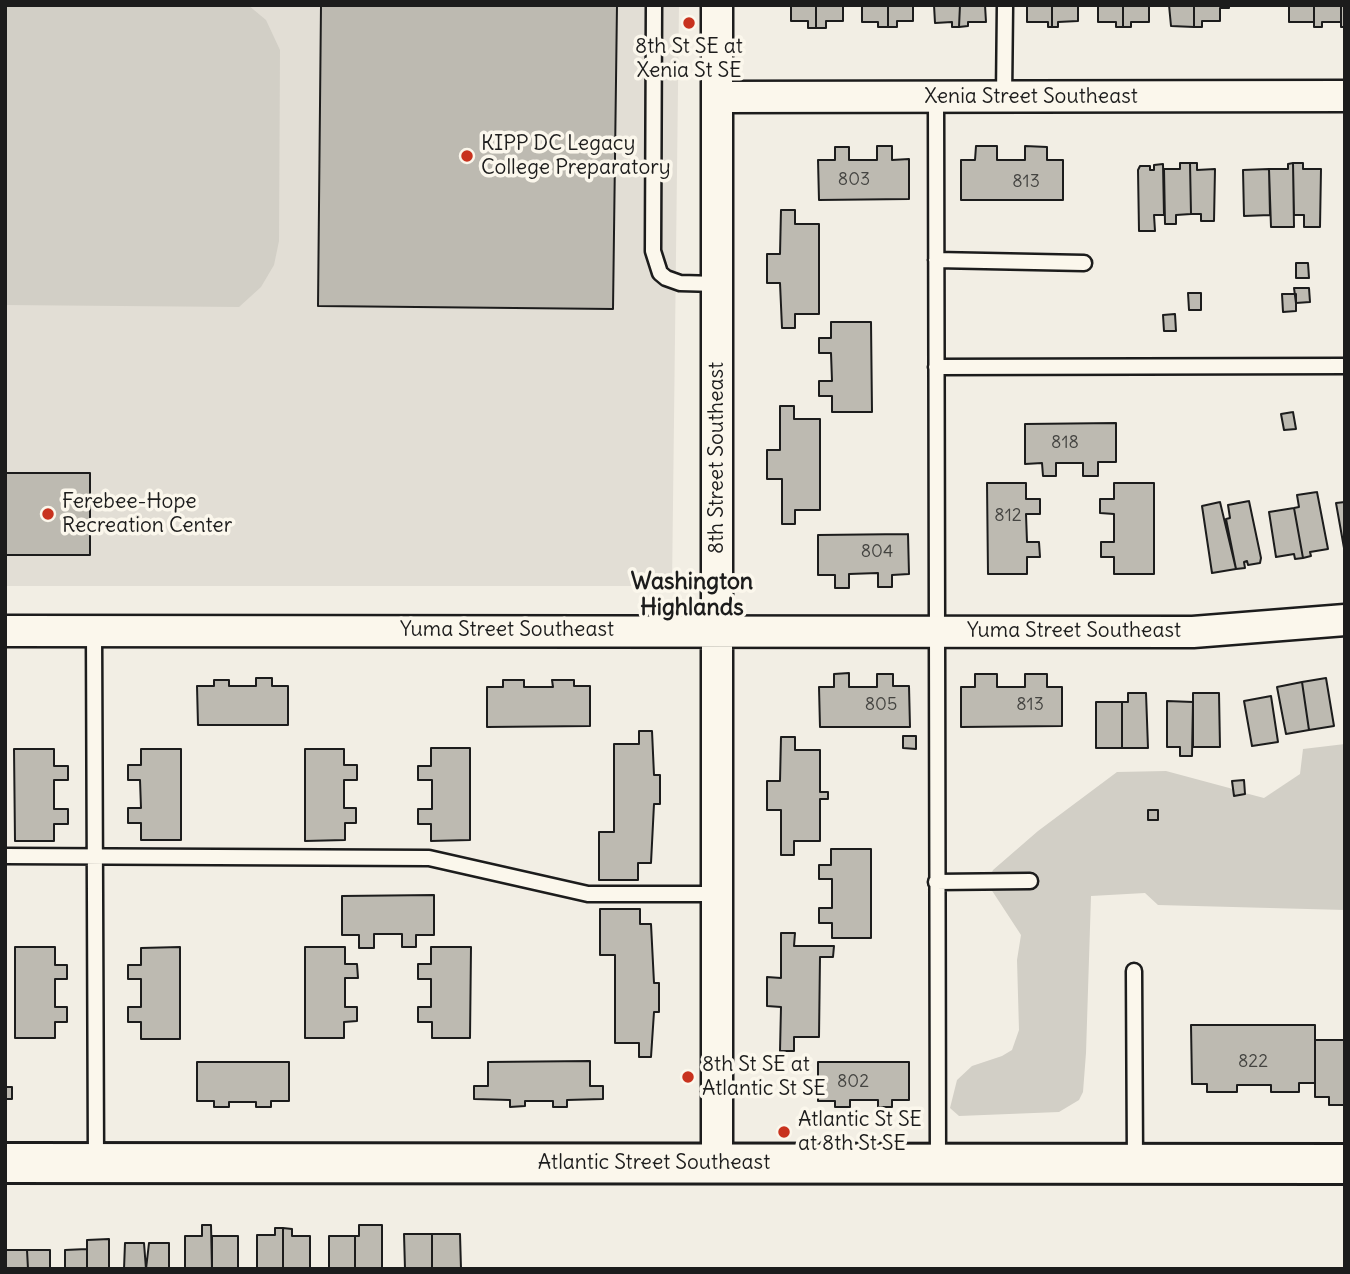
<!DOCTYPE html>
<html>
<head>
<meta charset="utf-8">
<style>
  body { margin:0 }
  #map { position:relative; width:1350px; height:1274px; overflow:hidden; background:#f2eee4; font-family:Delius,sans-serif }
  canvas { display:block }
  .frame { position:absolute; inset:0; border:7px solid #1c1c1c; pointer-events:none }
</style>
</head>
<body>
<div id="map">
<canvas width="1350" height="1274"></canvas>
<div class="frame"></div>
</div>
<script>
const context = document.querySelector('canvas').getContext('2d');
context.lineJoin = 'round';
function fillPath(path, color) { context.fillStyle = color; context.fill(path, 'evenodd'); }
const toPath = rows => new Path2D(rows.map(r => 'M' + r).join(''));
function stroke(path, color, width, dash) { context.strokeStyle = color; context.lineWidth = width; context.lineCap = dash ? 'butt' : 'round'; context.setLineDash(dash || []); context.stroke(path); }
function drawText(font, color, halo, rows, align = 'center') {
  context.font = font + ' Delius,sans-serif'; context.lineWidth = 7; context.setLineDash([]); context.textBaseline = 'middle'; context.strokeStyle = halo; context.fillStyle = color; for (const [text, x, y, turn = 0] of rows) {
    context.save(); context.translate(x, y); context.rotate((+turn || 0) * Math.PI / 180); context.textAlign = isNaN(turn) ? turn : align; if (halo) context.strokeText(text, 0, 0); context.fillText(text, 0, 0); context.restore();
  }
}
fillPath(toPath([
  [5,5,679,5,672,586,5,586]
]), '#e2ded5');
fillPath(toPath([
  [5,5,248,5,266,20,280,50,279,241,274,265,261,287,239,307,5,305],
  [1345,744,1345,910,1158,905,1145,893,1091,896,1086,1053,1083,1092,1079,1100,1059,1112,959,1116,950,1108,957,1080,972,1066,1002,1056,1012,1050,1019,1030,1017,960,1021,935,987,883,993,870,1038,831,1117,772,1166,771,1233,789,1234,796,1245,793,1264,798,1300,774,1303,749]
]), '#d2cfc6');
const building = toPath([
  [321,5,617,5,613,309,318,306,321,5],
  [791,5,816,5,816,28,808,28,808,21,791,21,791,5],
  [816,5,843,5,843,21,826,21,826,28,816,28,816,5],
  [862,5,888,5,888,27,878,27,878,22,862,22,862,5],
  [888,5,913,5,913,21,897,21,897,27,888,27,888,5],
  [934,5,960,5,959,27,952,27,952,22,935,23,934,5],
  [960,5,985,5,986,22,968,22,968,26,959,27,960,5],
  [1027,5,1052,5,1052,27,1048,27,1048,22,1027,22,1027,5],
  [1052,5,1078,5,1078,21,1058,22,1058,27,1052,27,1052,5],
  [1098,5,1123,5,1123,27,1116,27,1116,22,1098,22,1098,5],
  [1123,5,1149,5,1149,22,1131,22,1131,27,1123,27,1123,5],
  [1169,5,1194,5,1194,27,1171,26,1169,5],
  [1194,5,1229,5,1229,8,1220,8,1220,21,1202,21,1202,27,1194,27,1194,5],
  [1289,5,1314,5,1314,22,1289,22,1289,5],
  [1314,5,1341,5,1341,22,1322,22,1322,27,1314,27,1314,5],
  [1341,5,1345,5,1345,27,1341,27,1341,5],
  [877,146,892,146,892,160,909,159,909,199,819,200,818,160,835,160,835,147,849,147,849,160,877,160,877,146],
  [976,146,997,146,997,160,1025,160,1025,146,1047,147,1047,160,1063,160,1063,200,961,200,961,160,975,160,976,146],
  [1180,163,1190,163,1191,214,1176,215,1176,224,1165,224,1164,169,1180,169,1180,163],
  [1190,163,1197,163,1197,170,1215,169,1214,221,1201,221,1201,214,1191,214,1190,163],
  [1293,163,1294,227,1271,227,1269,169,1288,169,1288,164,1293,163],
  [1293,163,1303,163,1303,169,1321,169,1320,227,1304,227,1304,215,1294,215,1293,163],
  [1163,164,1164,215,1154,215,1155,231,1139,231,1138,170,1140,166,1150,166,1150,170,1154,170,1154,165,1163,164],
  [1269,169,1270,215,1244,216,1243,170,1269,169],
  [781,210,795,210,795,224,819,224,819,314,795,314,795,328,782,328,780,283,767,283,767,254,780,254,781,210],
  [1296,263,1308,263,1309,278,1296,278,1296,263],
  [1294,288,1309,288,1310,302,1296,303,1294,288],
  [1188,293,1201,293,1201,310,1189,310,1188,293],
  [1282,294,1296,294,1296,311,1283,312,1282,294],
  [1175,314,1176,331,1164,331,1163,315,1175,314],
  [831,322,871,322,872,412,832,412,832,396,819,396,819,381,832,381,831,353,819,353,819,338,831,338,831,322],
  [780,406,794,406,794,419,820,419,820,510,795,510,795,524,782,524,782,479,767,479,767,450,780,450,780,406],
  [1293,412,1296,429,1284,430,1281,414,1293,412],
  [1116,423,1116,462,1098,462,1098,476,1083,476,1083,463,1056,463,1056,476,1043,476,1042,463,1025,464,1025,424,1116,423],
  [5,473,90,473,90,555,5,555,5,473],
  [987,483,1026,483,1026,499,1040,499,1040,514,1026,514,1027,542,1039,542,1040,557,1027,557,1027,574,988,574,987,483],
  [1114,483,1154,483,1154,574,1114,574,1114,557,1101,557,1101,542,1114,542,1114,514,1100,513,1100,499,1114,499,1114,483],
  [1317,492,1328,549,1310,552,1311,556,1303,558,1294,508,1299,507,1297,495,1317,492],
  [1249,501,1261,558,1260,563,1248,565,1247,561,1244,562,1245,568,1236,569,1226,519,1230,518,1228,505,1249,501],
  [1220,502,1236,569,1212,573,1202,506,1220,502],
  [1345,502,1345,548,1344,548,1336,503,1345,502],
  [1294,508,1303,558,1295,559,1294,554,1276,557,1269,512,1294,508],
  [908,534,909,574,892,575,892,587,878,587,878,573,849,574,849,588,835,588,835,575,818,575,818,535,908,534],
  [849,673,849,687,877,687,877,674,893,674,893,686,909,686,910,727,820,727,819,687,834,687,834,674,849,673],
  [975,674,997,674,997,687,1025,687,1025,674,1047,674,1047,687,1062,687,1062,726,961,727,961,687,975,687,975,674],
  [256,678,272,678,272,686,288,686,288,725,198,725,197,686,214,686,214,680,229,680,229,686,256,686,256,678],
  [1326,678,1334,726,1309,730,1302,682,1326,678],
  [503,680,524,680,524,687,553,687,552,680,574,680,574,686,590,686,590,726,487,727,487,687,503,687,503,680],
  [1302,682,1309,730,1286,734,1277,687,1302,682],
  [1128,693,1146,693,1148,748,1122,748,1122,702,1128,702,1128,693],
  [1193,693,1219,693,1220,747,1193,747,1193,693],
  [1271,696,1278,742,1252,746,1244,701,1271,696],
  [1167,701,1193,702,1192,756,1180,756,1180,747,1167,747,1167,701],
  [1096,702,1122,702,1122,748,1096,748,1096,702],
  [639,731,652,731,654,775,660,775,660,804,654,804,651,863,638,863,638,880,599,880,599,832,614,832,614,744,639,744,639,731],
  [903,736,916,736,916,749,903,748,903,736],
  [781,737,795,737,795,750,820,750,820,792,828,792,828,799,820,799,820,841,794,841,794,855,781,855,781,810,767,810,767,781,780,781,781,737],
  [431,748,470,748,470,840,431,841,431,824,418,824,418,809,432,809,432,780,418,780,418,766,431,766,431,748],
  [14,749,54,749,54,766,68,766,68,780,54,780,54,809,68,809,68,824,54,824,54,841,15,841,14,749],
  [141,749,181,749,181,840,141,840,141,823,128,823,128,808,141,808,140,780,128,780,128,765,141,765,141,749],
  [305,749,344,749,344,765,357,765,357,780,344,780,344,808,356,808,356,823,345,823,345,840,305,841,305,749],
  [1244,780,1245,794,1234,796,1232,781,1244,780],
  [1148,810,1158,810,1158,820,1148,820,1148,810],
  [831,849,871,849,871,938,832,938,832,923,819,923,819,908,832,908,832,879,819,879,819,865,831,865,831,849],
  [434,895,434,935,416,935,416,947,402,947,402,934,374,934,374,948,359,948,359,935,342,935,342,896,434,895],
  [600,909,640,909,640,924,651,924,654,983,659,983,659,1012,654,1012,651,1057,639,1057,639,1043,615,1043,615,955,600,955,600,909],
  [781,933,795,933,794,946,834,946,833,957,820,957,819,1037,794,1037,794,1051,780,1051,781,1007,767,1006,767,977,781,978,781,933],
  [15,947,55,947,55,965,67,965,67,979,55,979,55,1007,67,1007,67,1022,55,1022,55,1038,15,1038,15,947],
  [180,947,180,1039,141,1039,141,1022,128,1022,128,1007,141,1007,141,979,128,979,128,965,141,965,141,948,180,947],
  [305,947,345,947,345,964,357,964,358,978,345,978,345,1007,357,1007,357,1021,344,1022,344,1038,305,1038,305,947],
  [431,947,471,947,470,1038,432,1038,432,1022,418,1022,418,1007,431,1007,431,979,418,979,418,964,431,964,431,947],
  [1191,1025,1315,1025,1315,1083,1299,1083,1299,1092,1271,1092,1271,1085,1237,1085,1237,1092,1207,1092,1207,1084,1192,1084,1191,1025],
  [1315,1040,1345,1040,1345,1105,1329,1105,1329,1097,1315,1097,1315,1040],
  [590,1061,590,1086,603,1086,603,1099,567,1100,567,1107,553,1107,553,1101,525,1101,525,1106,510,1107,510,1100,474,1099,474,1086,488,1086,488,1062,590,1061],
  [197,1062,289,1062,289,1101,271,1101,271,1107,256,1107,256,1102,229,1102,229,1107,214,1107,214,1101,197,1101,197,1062],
  [818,1062,909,1062,909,1100,892,1100,892,1107,878,1107,878,1100,850,1100,850,1107,835,1107,835,1101,818,1101,818,1062],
  [5,1087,12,1087,12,1099,5,1099,5,1087],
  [202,1225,211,1225,212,1269,185,1269,185,1236,202,1236,202,1225],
  [359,1225,382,1225,382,1269,355,1269,355,1236,359,1236,359,1225],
  [275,1228,283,1228,283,1269,257,1269,257,1235,275,1235,275,1228],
  [283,1228,292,1229,292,1236,310,1236,310,1269,283,1269,283,1228],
  [404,1234,432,1234,432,1269,405,1269,404,1234],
  [432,1234,460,1234,461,1269,432,1269,432,1234],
  [212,1236,238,1236,238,1269,212,1269,212,1236],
  [329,1236,355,1236,355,1269,329,1269,329,1236],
  [109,1239,109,1269,87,1269,87,1240,109,1239],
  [125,1243,144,1243,146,1269,124,1269,125,1243],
  [149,1243,169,1243,169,1269,146,1269,149,1243],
  [87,1249,87,1269,65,1269,65,1250,87,1249],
  [5,1250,27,1250,28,1269,5,1269,5,1250],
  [27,1250,50,1250,50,1269,28,1269,27,1250]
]);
fillPath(building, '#bdbab1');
stroke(building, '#1c1c1c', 2);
const lane = toPath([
  [654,5,653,251,660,273,666,278,680,283,717,284],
  [936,97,938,1163],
  [1004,97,1005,5],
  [936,260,1084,263],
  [936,367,1345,366],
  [94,631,96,1161],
  [5,856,429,858,588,894,717,894],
  [936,882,1030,881],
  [1134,971,1135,1162]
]);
const street = toPath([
  [717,97,1345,96],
  [5,631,1193,632,1345,620],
  [717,1163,717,5]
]);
const secondary = toPath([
  [5,1163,1345,1164]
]);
stroke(lane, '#1c1c1c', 19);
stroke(street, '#1c1c1c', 35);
stroke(secondary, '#1c1c1c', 44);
stroke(lane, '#fbf7ec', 14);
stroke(street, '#fbf7ec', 30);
stroke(secondary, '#fbf7ec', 38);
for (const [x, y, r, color] of [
  [689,23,7,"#c8321e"],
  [467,156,7,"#c8321e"],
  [48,514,7,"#c8321e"],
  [688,1077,7,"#c8321e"],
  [784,1132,7,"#c8321e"]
]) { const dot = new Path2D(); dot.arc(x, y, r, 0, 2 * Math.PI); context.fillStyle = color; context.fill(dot); stroke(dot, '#fbf7ec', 2.5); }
drawText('18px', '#444441', null, [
  ["803",854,180],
  ["813",1026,182],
  ["818",1065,443],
  ["812",1008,516],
  ["804",877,552],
  ["805",881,705],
  ["813",1030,705],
  ["822",1253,1062],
  ["802",853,1082]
]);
drawText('21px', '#1c1c1c', '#fbf7ec', [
  ["8th St SE at",689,47,"center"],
  ["Xenia St SE",689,71,"center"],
  ["KIPP DC Legacy",481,144],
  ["College Preparatory",481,168],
  ["Ferebee-Hope",62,502],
  ["Recreation Center",62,526],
  ["8th St SE at",702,1065],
  ["Atlantic St SE",702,1089],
  ["Atlantic St SE",798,1120],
  ["at 8th St SE",798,1144]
], 'left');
drawText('21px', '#1c1c1c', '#fbf7ec', [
  ["Xenia Street Southeast",1031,97],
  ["8th Street Southeast",717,458,-90],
  ["Yuma Street Southeast",507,630],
  ["Yuma Street Southeast",1074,631],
  ["Atlantic Street Southeast",654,1163]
]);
drawText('bold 23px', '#1c1c1c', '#fbf7ec', [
  ["Washington",692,582],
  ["Highlands",692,608]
]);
</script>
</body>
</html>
